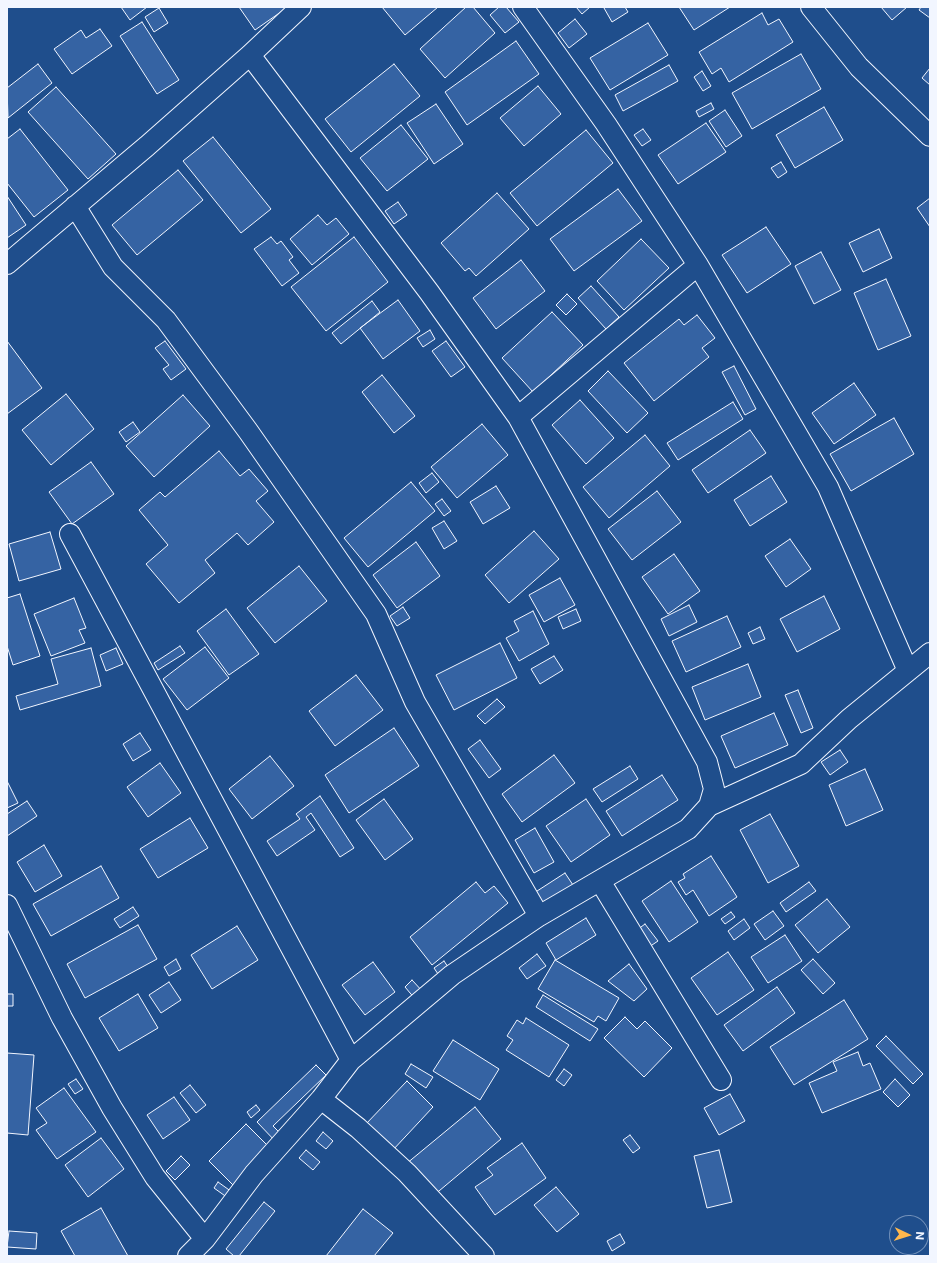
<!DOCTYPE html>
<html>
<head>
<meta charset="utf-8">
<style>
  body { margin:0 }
  #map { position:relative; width:937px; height:1263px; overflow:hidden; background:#1f4e8c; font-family:Inter,sans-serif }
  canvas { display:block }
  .frame { position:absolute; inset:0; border:8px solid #f2f6ff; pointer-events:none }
  .north { position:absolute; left:889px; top:1215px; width:40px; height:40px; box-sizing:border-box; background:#1f4e8c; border:1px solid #7391ba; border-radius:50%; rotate:94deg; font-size:11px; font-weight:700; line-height:16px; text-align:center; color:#f2f6ff }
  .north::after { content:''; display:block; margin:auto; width:14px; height:18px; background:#ffb74d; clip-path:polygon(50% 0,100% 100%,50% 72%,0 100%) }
</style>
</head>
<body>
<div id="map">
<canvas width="937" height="1263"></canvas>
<div class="frame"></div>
<div class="north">N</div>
</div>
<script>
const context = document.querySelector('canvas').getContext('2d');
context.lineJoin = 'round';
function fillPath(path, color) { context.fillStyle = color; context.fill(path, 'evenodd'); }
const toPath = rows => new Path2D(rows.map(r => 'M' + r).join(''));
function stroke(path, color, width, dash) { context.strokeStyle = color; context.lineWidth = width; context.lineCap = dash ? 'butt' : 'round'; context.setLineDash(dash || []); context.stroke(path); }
const building = toPath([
  [121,7,147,7,130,20,121,7],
  [239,7,288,7,255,30,239,7],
  [382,7,438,7,405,35,382,7],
  [466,7,473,7,495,33,445,78,420,49,466,7],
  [499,7,506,7,519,22,505,33,490,15,499,7],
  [576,7,590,7,582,14,576,7],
  [606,7,625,7,628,12,612,22,604,8,606,7],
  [679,7,730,7,694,30,679,7],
  [881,7,907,7,892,20,881,7],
  [921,7,930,7,930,18,919,10,921,7],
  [159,8,168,23,154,32,145,17,159,8],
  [762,13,768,25,779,19,793,42,729,82,721,68,712,74,699,52,762,13],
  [575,19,587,34,569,48,558,33,575,19],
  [142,22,179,80,157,94,120,36,142,22],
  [648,23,668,55,610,90,590,58,648,23],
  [100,29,112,46,72,74,54,49,81,30,86,38,100,29],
  [516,41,539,74,467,125,445,92,516,41],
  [801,54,821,89,752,129,732,93,801,54],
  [38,64,52,83,8,118,7,88,38,64],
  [394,64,420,96,351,152,325,119,394,64],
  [669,65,678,81,623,111,615,95,669,65],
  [930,68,930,85,922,78,930,68],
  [702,71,711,86,703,91,694,77,702,71],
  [538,86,561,114,524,146,500,118,538,86],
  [56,87,116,154,88,179,28,112,56,87],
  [711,103,714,109,699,117,696,111,711,103],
  [436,104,463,144,434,164,407,123,436,104],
  [824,107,843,140,795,168,776,135,824,107],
  [725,110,742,136,726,147,709,121,725,110],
  [706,123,726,152,678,184,658,155,706,123],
  [401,125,428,159,387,191,360,158,401,125],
  [20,129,68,190,34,217,7,183,7,139,20,129],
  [643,129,651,140,642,146,634,135,643,129],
  [586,130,613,163,537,226,510,193,586,130],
  [213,137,271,209,241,233,183,161,213,137],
  [781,162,787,172,778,178,771,168,781,162],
  [178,170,203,200,137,255,112,225,178,170],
  [618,189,642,221,574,271,550,239,618,189],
  [497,193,529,229,476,276,469,268,465,271,441,243,497,193],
  [7,196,26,225,7,238,7,196],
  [930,198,930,227,917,208,930,198],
  [398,202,407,215,394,224,385,211,398,202],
  [318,215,327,225,336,218,349,234,312,265,290,239,318,215],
  [766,227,791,264,747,293,722,255,766,227],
  [879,229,892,258,863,272,849,243,879,229],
  [271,237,277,244,281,241,293,257,289,260,299,273,282,286,254,249,271,237],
  [354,237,388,282,326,331,291,287,354,237],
  [641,239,669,268,624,310,597,281,641,239],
  [821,252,841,290,814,304,795,266,821,252],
  [521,260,545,291,496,329,473,298,521,260],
  [886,279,911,336,878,350,854,293,886,279],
  [591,286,619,317,606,329,578,298,591,286],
  [567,294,577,304,566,315,556,305,567,294],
  [398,300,420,331,383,359,360,328,398,300],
  [372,301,380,312,341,344,332,333,372,301],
  [552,312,583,345,533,392,502,358,552,312],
  [697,315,715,338,702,348,709,357,654,401,624,363,679,319,684,325,697,315],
  [430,330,435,339,423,347,417,338,430,330],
  [7,341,42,388,7,414,7,341],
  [165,341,186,369,171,380,163,369,169,365,155,348,165,341],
  [446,341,465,367,451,377,432,351,446,341],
  [734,366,756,409,745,415,722,372,734,366],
  [608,371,648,413,627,433,588,391,608,371],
  [382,375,415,416,394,433,362,392,382,375],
  [854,383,876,415,834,444,812,413,854,383],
  [66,394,94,429,51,465,22,430,66,394],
  [183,395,210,426,154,477,126,446,183,395],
  [580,400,614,438,586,464,552,425,580,400],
  [733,402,743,419,678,460,667,443,733,402],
  [894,418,914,454,851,491,830,454,894,418],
  [133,422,140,432,126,442,119,432,133,422],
  [482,424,508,455,457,498,431,467,482,424],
  [750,430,766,453,708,493,692,470,750,430],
  [645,435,670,466,609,518,583,487,645,435],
  [219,451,240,476,249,469,268,491,256,501,274,522,248,545,237,533,205,560,215,573,179,603,146,564,168,545,139,510,160,492,165,497,219,451],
  [91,462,114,494,72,524,49,492,91,462],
  [432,473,439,482,426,493,419,483,432,473],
  [771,476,787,502,750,526,734,500,771,476],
  [411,482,435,511,368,567,344,538,411,482],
  [496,486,510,508,483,524,470,502,496,486],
  [657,491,681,522,632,560,608,529,657,491],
  [442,499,451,511,444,516,435,504,442,499],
  [444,521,457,541,444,549,432,528,444,521],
  [534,531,559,559,509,603,485,575,534,531],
  [50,532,61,569,19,581,9,544,50,532],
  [790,539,811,569,786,587,765,556,790,539],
  [416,542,440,576,397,608,373,575,416,542],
  [674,554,700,591,668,614,642,577,674,554],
  [299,566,327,601,275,643,247,608,299,566],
  [560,578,575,605,544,622,529,595,560,578],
  [20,594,40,656,13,665,7,646,7,598,20,594],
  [824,596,840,629,797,652,780,619,824,596],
  [74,598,86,628,79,630,85,643,51,656,34,614,74,598],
  [689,605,697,622,669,636,661,619,689,605],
  [403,607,410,618,397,626,390,616,403,607],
  [226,609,259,654,229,675,197,631,226,609],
  [576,609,581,621,563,629,558,617,576,609],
  [533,611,549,644,519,661,506,638,519,631,514,621,533,611],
  [727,616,741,647,686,672,672,641,727,616],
  [760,627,765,639,753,644,748,633,760,627],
  [500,643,517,678,454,710,436,675,500,643],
  [180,646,185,653,158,670,154,663,180,646],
  [205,647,229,678,187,710,163,679,205,647],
  [91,648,101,686,20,710,16,696,58,684,51,659,91,648],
  [116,648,123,664,106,671,100,655,116,648],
  [554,656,563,670,540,684,531,669,554,656],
  [748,664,761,697,705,720,692,687,748,664],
  [356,675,383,710,335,746,309,711,356,675],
  [798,690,813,728,801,733,785,695,798,690],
  [497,699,505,707,485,724,477,716,497,699],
  [774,713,788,745,735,768,721,736,774,713],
  [394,728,419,766,349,813,325,775,394,728],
  [140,733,151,750,133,761,123,744,140,733],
  [480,740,501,769,489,778,468,749,480,740],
  [840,750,848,762,830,775,821,762,840,750],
  [554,755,575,783,522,822,502,794,554,755],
  [270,756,294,786,252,819,229,789,270,756],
  [160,763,181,793,148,817,127,787,160,763],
  [630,766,638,779,602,802,593,789,630,766],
  [865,769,883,810,846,826,829,785,865,769],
  [662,775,678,800,622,836,606,811,662,775],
  [7,781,18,803,7,808,7,781],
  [320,796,354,848,340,857,311,813,306,817,315,830,277,856,267,841,300,819,296,814,320,796],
  [384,799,413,839,385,860,356,820,384,799],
  [586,799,610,835,571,862,546,826,586,799],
  [27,801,37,816,7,836,7,814,27,801],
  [770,814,799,866,768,883,740,830,770,814],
  [190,818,208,848,158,878,140,849,190,818],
  [535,828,554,862,534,873,515,840,535,828],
  [44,845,62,876,35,892,17,862,44,845],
  [711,856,737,897,709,916,693,890,686,895,678,882,685,878,683,874,711,856],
  [101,866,119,898,51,936,33,904,101,866],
  [565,873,573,885,542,905,534,893,565,873],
  [671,881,698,922,669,942,642,901,671,881],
  [476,882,485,893,494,886,508,903,432,965,410,937,476,882],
  [809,882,816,891,786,912,780,903,809,882],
  [827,899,850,927,818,953,795,925,827,899],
  [133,907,139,916,120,928,114,919,133,907],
  [773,911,784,926,765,940,754,924,773,911],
  [731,912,735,917,725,924,721,919,731,912],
  [586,918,596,935,556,960,546,943,586,918],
  [744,919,750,928,734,940,728,931,744,919],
  [645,924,658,941,649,947,637,930,645,924],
  [138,925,157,959,85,998,67,964,138,925],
  [237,926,258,960,212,989,191,955,237,926],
  [785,935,802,961,768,983,751,957,785,935],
  [728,952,754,990,717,1015,691,978,728,952],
  [537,954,546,966,527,979,519,968,537,954],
  [176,959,181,969,169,976,164,967,176,959],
  [813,959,835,983,823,994,801,970,813,959],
  [555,960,619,998,606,1021,598,1016,594,1022,538,989,555,960],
  [444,961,450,970,440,977,434,968,444,961],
  [373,962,395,992,365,1015,342,985,373,962],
  [629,964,647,989,634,1001,608,981,629,964],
  [412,980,424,993,416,1000,405,987,412,980],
  [169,982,181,1000,161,1013,149,995,169,982],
  [777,987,795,1013,743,1051,724,1025,777,987],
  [7,994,13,994,13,1006,7,1006,7,994],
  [138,994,158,1028,119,1051,99,1018,138,994],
  [543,995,598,1029,590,1041,536,1007,543,995],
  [844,1000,868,1039,794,1085,770,1047,844,1000],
  [625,1017,637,1029,645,1021,672,1048,644,1077,604,1038,625,1017],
  [526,1018,569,1045,549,1077,506,1050,513,1040,507,1036,517,1020,523,1024,526,1018],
  [886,1036,923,1074,913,1084,876,1046,886,1036],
  [453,1040,499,1069,480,1100,433,1071,453,1040],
  [858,1052,863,1066,870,1063,881,1089,822,1113,809,1083,837,1071,833,1062,858,1052],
  [7,1053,34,1055,28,1135,7,1133,7,1053],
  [411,1064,433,1077,426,1088,405,1074,411,1064],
  [316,1065,326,1075,273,1126,284,1137,277,1143,257,1122,316,1065],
  [564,1069,572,1075,564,1086,556,1080,564,1069],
  [76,1079,83,1089,75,1094,68,1084,76,1079],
  [895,1079,910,1095,898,1107,883,1092,895,1079],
  [407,1081,433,1107,392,1151,365,1125,407,1081],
  [190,1085,206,1105,196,1113,180,1093,190,1085],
  [64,1088,96,1132,57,1159,36,1130,47,1123,36,1108,64,1088],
  [730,1094,745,1121,719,1135,704,1108,730,1094],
  [174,1097,190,1120,163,1139,147,1115,174,1097],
  [256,1105,260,1110,251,1118,247,1112,256,1105],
  [475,1107,501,1139,433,1196,406,1164,475,1107],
  [246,1124,270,1148,233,1185,209,1161,246,1124],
  [323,1132,333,1141,326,1149,316,1141,323,1132],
  [630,1135,640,1148,633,1153,623,1140,630,1135],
  [101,1138,124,1169,88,1197,65,1165,101,1138],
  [522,1143,546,1178,495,1215,475,1187,493,1175,487,1168,522,1143],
  [306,1150,320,1162,313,1170,299,1158,306,1150],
  [719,1150,732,1202,707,1208,694,1156,719,1150],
  [181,1156,190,1165,175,1180,166,1171,181,1156],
  [218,1182,232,1192,228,1198,214,1188,218,1182],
  [556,1187,579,1214,557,1232,534,1205,556,1187],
  [264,1202,275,1211,239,1256,234,1256,226,1249,264,1202],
  [101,1208,128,1256,75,1256,61,1231,101,1208],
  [363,1209,393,1233,374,1256,326,1256,363,1209],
  [9,1231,37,1233,36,1249,7,1247,9,1231],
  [620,1234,625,1243,612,1251,607,1241,620,1234]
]);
fillPath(building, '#3563a3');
stroke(building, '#f2f6ff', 1);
const street = toPath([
  [523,7,606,124,698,265,828,487,908,671],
  [811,7,859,67,930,136],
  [75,206,113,267,166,320,248,431,376,614,415,702,539,916],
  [7,264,147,146,250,55,301,7],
  [518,417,698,265],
  [70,534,351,1060],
  [709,806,801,764,849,719,930,653],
  [600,881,721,1080],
  [7,905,62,1018,112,1108,155,1177,205,1239],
  [321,1099,358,1128,407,1173,484,1256],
  [188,1256,205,1239,254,1174,321,1099,351,1060,452,975,539,916,688,829,709,806,714,789,707,762,518,417,429,292,250,55]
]);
stroke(street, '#f2f6ff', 22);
stroke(street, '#1f4e8c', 20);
</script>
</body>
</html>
